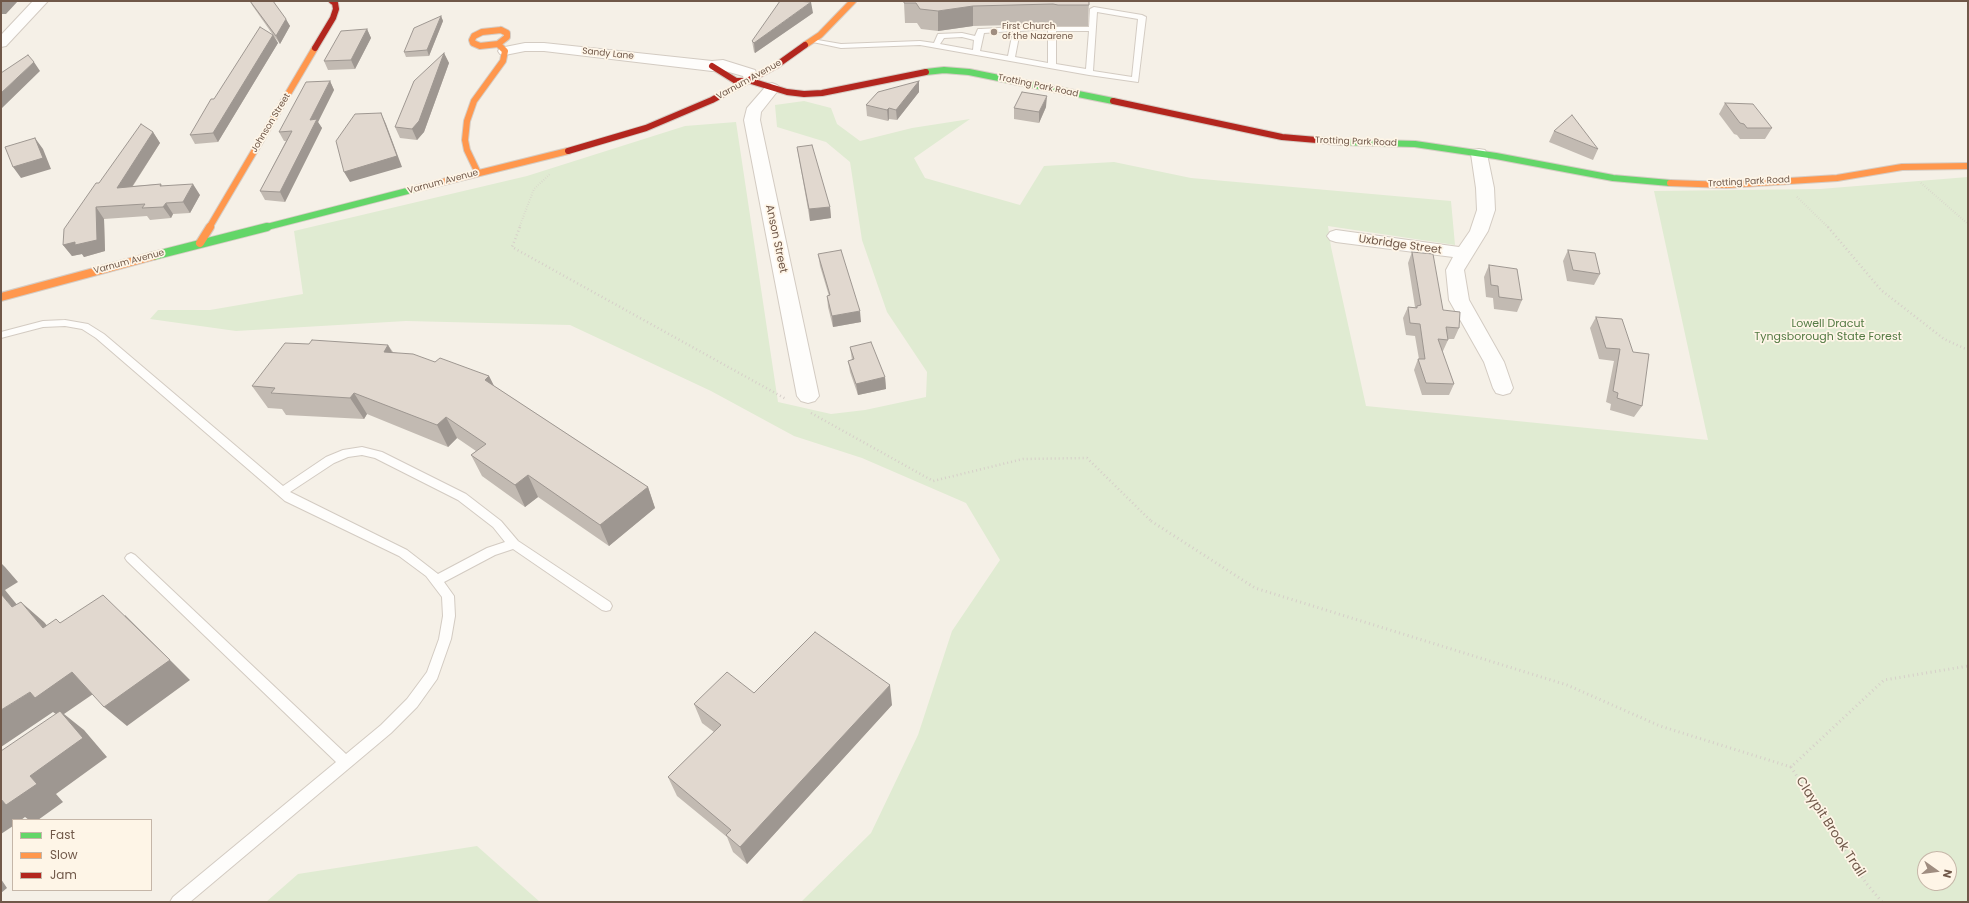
<!DOCTYPE html>
<html>
<head>
<meta charset="utf-8">
<style>
  body { margin:0 }
  #map { position:relative; width:1969px; height:903px; overflow:hidden; background:#f5f0e7; font-family:Poppins,sans-serif }
  canvas { display:block }
  .frame { position:absolute; inset:0; border:2px solid #705849; pointer-events:none }
  .legend { position:absolute; left:12px; top:819px; width:140px; height:72px; box-sizing:border-box; background:#fef5e7; border:1px solid #c5b6a8; margin:0; padding:5px 7px; list-style:none; font-size:12px; color:#705849 }
  .legend li { display:flex; align-items:center; gap:8px; height:20px }
  .legend b { width:20px; border:1px solid #c5b6a8 }
  .north { position:absolute; left:1917px; top:851px; width:40px; height:40px; box-sizing:border-box; background:#fef5e7; border:1px solid #c5b6a8; border-radius:50%; rotate:104deg; font-size:11px; font-weight:700; line-height:16px; text-align:center; color:#705849 }
  .north::after { content:''; display:block; margin:auto; width:14px; height:18px; background:#9f8d80; clip-path:polygon(50% 0,100% 100%,50% 72%,0 100%) }
</style>
</head>
<body>
<div id="map">
<canvas width="1969" height="903"></canvas>
<div class="frame"></div>
<ul class="legend">
<li><b style="height:5px;background:#63d668"></b>Fast</li>
<li><b style="height:5px;background:#ff974d"></b>Slow</li>
<li><b style="height:5px;background:#b3261e"></b>Jam</li>
</ul>
<div class="north">N</div>
</div>
<script>
const context = document.querySelector('canvas').getContext('2d');
context.lineJoin = 'round';
function fillPath(path, color) { context.fillStyle = color; context.fill(path, 'evenodd'); }
const toPath = rows => new Path2D(rows.map(r => 'M' + r).join(''));
function stroke(path, color, width, dash) { context.strokeStyle = color; context.lineWidth = width; context.lineCap = dash ? 'butt' : 'round'; context.setLineDash(dash || []); context.stroke(path); }
function drawText(font, color, halo, rows, align = 'center') {
  context.font = font + ' Poppins,sans-serif'; context.lineWidth = 3.5; context.setLineDash([]); context.textBaseline = 'middle'; context.strokeStyle = halo; context.fillStyle = color; for (const [text, x, y, turn = 0] of rows) {
    context.save(); context.translate(x, y); context.rotate((+turn || 0) * Math.PI / 180); context.textAlign = isNaN(turn) ? turn : align; if (halo) context.strokeText(text, 0, 0); context.fillText(text, 0, 0); context.restore();
  }
}
fillPath(toPath([
  [804,101,831,108,837,124,860,141,912,128,970,119,914,158,925,178,1020,205,1044,166,1114,162,1191,178,1451,201,1455,245,1328,226,1331,247,1366,406,1708,440,1654,191,1820,189,1968,177,1968,902,801,902,871,833,918,735,952,631,1000,560,966,503,862,458,794,436,711,391,570,325,406,321,236,331,150,319,158,310,210,310,303,294,294,231,527,176,685,126,736,122,778,402,831,414,865,410,926,397,927,372,887,312,862,240,850,162,826,142,777,127,775,105],
  [1925,859,1949,859,1949,883,1925,883],
  [477,846,540,902,266,902,298,874]
]), '#e0ebd2');
const lane = toPath([
  [1094,7,1142,15,1146,17,1138,82,1089,75,920,45,841,48,808,41,812,39,841,44,920,41,934,43,938,34,962,33,975,36,978,29,981,29,1052,25,1055,27,1089,27,1090,9,1094,7],
  [1097,12,1138,19,1132,77,1093,71,1097,12],
  [1048,29,1048,63,1015,57,1020,31,1048,29],
  [1013,31,1008,56,980,51,984,33,1013,31],
  [1056,31,1089,31,1086,69,1056,64,1056,31],
  [962,37,974,40,973,50,940,44,944,38,962,37],
  [65,320,88,324,104,334,283,486,326,457,343,450,362,447,382,452,466,494,501,521,518,541,610,602,612,606,610,610,606,611,602,610,513,549,495,555,444,582,454,596,455,616,451,639,437,679,417,707,391,733,190,902,170,902,173,897,336,762,127,561,125,558,127,555,131,553,135,555,346,754,381,725,407,699,427,672,439,639,443,616,442,597,426,576,399,556,285,501,96,338,82,329,65,326,43,327,1,338,1,332,43,321,65,320],
  [362,455,375,458,458,500,493,527,505,542,487,548,438,574,407,550,290,492,334,463,348,457,362,455]
]);
const street = toPath([
  [33,1,48,1,6,46,1,47,1,35,33,1],
  [525,43,544,43,712,61,723,60,755,70,759,81,756,84,746,84,743,76,722,70,712,71,544,51,525,51,505,55,500,54,498,51,500,48,525,43],
  [772,83,777,85,780,88,761,112,760,120,819,396,815,401,808,403,801,401,797,396,744,120,747,108,767,85,772,83],
  [1479,149,1485,150,1487,154,1494,188,1495,210,1488,231,1464,270,1469,300,1504,362,1513,388,1510,393,1503,395,1496,393,1493,388,1484,362,1449,300,1446,270,1453,257,1336,242,1330,240,1327,236,1330,232,1336,230,1459,247,1470,231,1477,210,1476,188,1471,154,1473,150,1479,149]
]);
const fastFar1 = toPath([
  [926,72,944,70,969,72,1113,101],
  [1340,142,1415,144,1496,156,1613,178,1670,183],
  [263,228,419,188]
]);
const fast = toPath([
  [153,256,267,227]
]);
const slowFar1 = toPath([
  [501,30,507,33,507,37,498,44,480,46,473,43,472,40,474,36,482,32,501,30],
  [805,45,820,35,853,1],
  [478,173,467,150,465,140,467,121,474,101,503,61,505,51,498,44],
  [1670,183,1726,185,1837,178,1902,167,1968,166],
  [419,188,568,151],
  [209,228,315,48]
]);
const slow = toPath([
  [200,243,210,227],
  [1,297,153,256]
]);
const jam = toPath([
  [315,48,333,18,336,9,335,3,332,1],
  [712,66,736,81,751,81,787,92,804,94,822,93,926,72],
  [1113,101,1282,137,1340,142],
  [568,151,646,128,712,100,777,65,805,45]
]);
stroke(lane, '#d3cbc2', 2);
stroke(street, '#d3cbc2', 2);
stroke(fastFar1, '#d5ccc4', 8);
stroke(fast, '#d5ccc4', 10);
stroke(slowFar1, '#d5ccc4', 8);
stroke(slow, '#d5ccc4', 10);
stroke(jam, '#d5ccc4', 8);
stroke(toPath([
  [1921,183,1968,224],
  [1797,197,1829,228],
  [519,228,534,189,550,174]
]), '#d6cfc9', 2, [0.5, 2]);
stroke(toPath([
  [520,227,512,247,786,399],
  [1828,227,1881,290,1944,339,1968,350],
  [811,413,933,481,1023,459,1087,458,1152,522]
]), '#d6cfc9', 2.5, [1, 3]);
stroke(toPath([
  [1151,521,1255,588,1567,685,1660,726,1791,767],
  [1882,902,1866,883,1791,767,1884,680,1968,666]
]), '#d6cfc9', 3, [1, 3.5]);
fillPath(lane, '#fefdfb');
fillPath(street, '#fefdfb');
stroke(fastFar1, '#63d668', 6);
stroke(fast, '#63d668', 8);
stroke(slowFar1, '#ff974d', 6);
stroke(slow, '#ff974d', 8);
stroke(jam, '#b3261e', 6);
fillPath(toPath([
  [250,1,273,1,290,26,280,44,274,36,278,43,218,142,195,144,190,135,273,35,252,5],
  [1089,1,1088,26,1057,26,1052,24,973,26,938,31,921,29,917,23,905,23,904,3],
  [813,13,755,53,754,52,752,41],
  [441,16,443,21,429,56,406,57,404,52],
  [367,29,371,38,355,69,328,70,324,61],
  [444,53,449,63,424,132,417,140,400,138,395,127],
  [330,81,334,90,318,122,322,128,285,202,265,200,260,191,286,141,284,141,279,132],
  [919,81,919,92,897,120,889,119,888,121,867,116,866,105],
  [1725,103,1772,128,1765,139,1740,139,1737,135,1734,134,1719,114],
  [1046,107,1039,123,1014,119,1014,108],
  [1554,131,1598,149,1593,160,1549,142],
  [153,132,160,143,133,186,161,184,162,186,200,195,190,213,173,214,171,218,150,220,147,216,104,219,105,251,84,257,82,254,72,256,63,245,99,183],
  [797,147,830,207,831,218,810,221],
  [1568,250,1600,274,1594,285,1567,281,1563,261],
  [1412,252,1443,310,1459,328,1454,339,1448,339,1448,340,1443,351,1442,351,1454,384,1449,395,1422,395,1414,370,1418,359,1419,359,1415,336,1406,335,1403,318,1408,307,1415,307,1408,263],
  [818,254,861,322,833,327,828,307,827,296,829,296,820,266],
  [1489,265,1522,300,1517,312,1494,309,1493,298,1486,297,1484,277],
  [1596,317,1622,319,1642,406,1634,417,1610,410,1611,404,1606,402,1614,361,1599,359,1590,328],
  [309,344,388,345,393,352,489,376,494,386,648,487,655,508,609,546,538,497,525,507,482,476,471,455,476,451,457,438,448,447,367,414,364,419,286,415,282,409,268,408,252,386],
  [850,347,885,377,886,389,858,395,850,372,848,361,852,360],
  [754,693,892,705,747,864,733,852,727,837,677,796,668,777,714,732,702,723,694,704]
]), '#c2bab2');
fillPath(toPath([
  [1,1,18,1,6,14,1,14],
  [811,2,813,13,755,53,754,43],
  [973,6,973,26,938,31,938,11],
  [441,16,443,21,429,56,427,50],
  [286,19,290,26,280,44,276,36],
  [367,29,371,38,355,69,351,60],
  [273,35,278,43,218,142,213,133],
  [444,53,449,63,424,132,417,140,412,129],
  [34,62,40,71,1,109,1,93],
  [330,81,334,90,318,122,322,128,285,202,280,192,310,120],
  [919,81,919,92,897,120,896,110],
  [1047,96,1046,107,1039,123,1039,112],
  [889,108,889,119,888,121,887,110],
  [381,113,386,124,402,167,350,182,344,172],
  [153,132,160,143,124,199,117,188],
  [35,138,43,149,51,169,21,178,13,167],
  [193,184,200,195,190,213,183,202],
  [166,203,173,214,171,218,163,207],
  [96,207,104,219,105,251,84,257,82,254,72,256,63,245],
  [830,207,831,218,810,221,809,209],
  [860,311,861,322,833,327,832,316],
  [388,345,400,367,384,352],
  [489,376,500,398,485,380],
  [885,377,886,389,858,395,856,384],
  [354,393,367,414,364,419,350,398],
  [446,417,457,438,448,447,437,425],
  [528,475,538,497,525,507,515,485],
  [648,487,655,508,609,546,600,525],
  [1,563,5,567,18,582,5,590,36,628,12,607,1,594],
  [21,602,44,622,66,648,43,628],
  [125,615,190,680,127,726,104,707],
  [72,672,96,692,64,714,84,730,107,757,56,794,63,802,38,820,29,820,25,817,21,820,13,820,13,826,1,834,1,798,30,776,60,717,53,712,1,747,1,710,30,692],
  [890,685,892,705,747,864,740,847],
  [1,879,7,888,1,893]
]), '#9e9791');
const building = toPath([
  [250,1,273,1,286,19,276,36,250,1],
  [780,1,795,1,811,2,754,43,752,41,780,1],
  [904,1,1089,1,1089,5,1058,5,1053,4,973,6,938,11,920,9,916,3,904,3,904,1],
  [441,16,427,50,404,52,414,28,441,16],
  [260,27,273,35,213,133,190,135,211,99,214,99,260,27],
  [367,29,351,60,324,61,341,31,367,29],
  [444,53,419,121,412,129,395,127,414,81,444,53],
  [28,55,34,62,1,93,1,73,28,55],
  [330,81,310,120,317,119,280,192,260,191,292,131,279,132,306,82,330,81],
  [919,81,896,110,889,108,887,110,866,105,878,92,919,81],
  [1022,92,1047,96,1039,112,1014,108,1022,92],
  [1725,103,1753,104,1772,128,1747,128,1744,124,1740,123,1725,103],
  [381,113,397,156,344,172,336,141,355,114,381,113],
  [1572,115,1598,149,1554,131,1572,115],
  [141,124,153,132,117,188,161,184,160,186,193,184,183,202,166,203,163,207,142,208,145,204,96,207,97,240,75,245,75,242,63,245,64,229,96,183,99,183,141,124],
  [35,138,43,158,13,167,5,147,35,138],
  [812,145,830,207,809,209,797,147,812,145],
  [841,250,860,311,832,316,827,296,830,295,818,254,841,250],
  [1568,250,1595,253,1600,274,1573,270,1568,250],
  [1412,252,1433,254,1443,310,1460,312,1459,328,1446,327,1448,340,1438,339,1454,384,1426,383,1418,359,1425,359,1420,324,1410,323,1408,307,1417,308,1417,306,1421,305,1412,252],
  [1489,265,1517,269,1522,300,1499,297,1498,286,1491,285,1489,265],
  [1596,317,1622,319,1633,352,1649,354,1642,406,1617,398,1618,393,1613,391,1620,349,1606,348,1596,317],
  [312,340,388,345,384,352,413,354,435,362,440,358,489,376,485,380,648,487,600,525,528,475,515,485,471,455,486,444,446,417,437,425,354,393,350,398,271,393,275,388,252,386,285,343,309,344,312,340],
  [871,342,885,377,856,384,848,361,854,359,850,347,871,342],
  [1,594,12,607,21,602,43,628,56,619,60,623,103,595,170,660,104,707,72,672,35,698,30,692,1,710,1,594],
  [815,632,890,685,740,847,726,835,731,830,668,777,721,725,694,704,727,672,754,693,815,632],
  [60,711,83,738,30,776,37,784,6,805,1,799,1,751,60,711]
]);
fillPath(building, '#e1d8cf');
stroke(building, '#9e9791', 1);
for (const [x, y, r, color] of [
  [994,32,4,"#9f8d80"]
]) { const dot = new Path2D(); dot.arc(x, y, r, 0, 2 * Math.PI); context.fillStyle = color; context.fill(dot); stroke(dot, '#fef5e7', 1.5); }
drawText('9px', '#705849', '#fef5e7', [
  ["First Church",1002,27],
  ["of the Nazarene",1002,37]
], 'left');
drawText('9px', '#705849', '#fef5e7', [
  ["Sandy Lane",608,54,6],
  ["Varnum Avenue",749,80,-29],
  ["Trotting Park Road",1038,86,12],
  ["Johnson Street",271,123,-59],
  ["Trotting Park Road",1356,142,2],
  ["Varnum Avenue",443,182,-15],
  ["Trotting Park Road",1749,182,-3],
  ["Varnum Avenue",129,262,-15]
]);
drawText('11px', '#705849', '#fef5e7', [
  ["Anson Street",776,239,78],
  ["Uxbridge Street",1400,245,8]
]);
drawText('11px', '#547b44', '#fef5e7', [
  ["Lowell Dracut",1828,324],
  ["Tyngsborough State Forest",1828,337]
]);
drawText('13px', '#705849', '#fef5e7', [
  ["Claypit Brook Trail",1830,827,57]
]);
</script>
</body>
</html>
